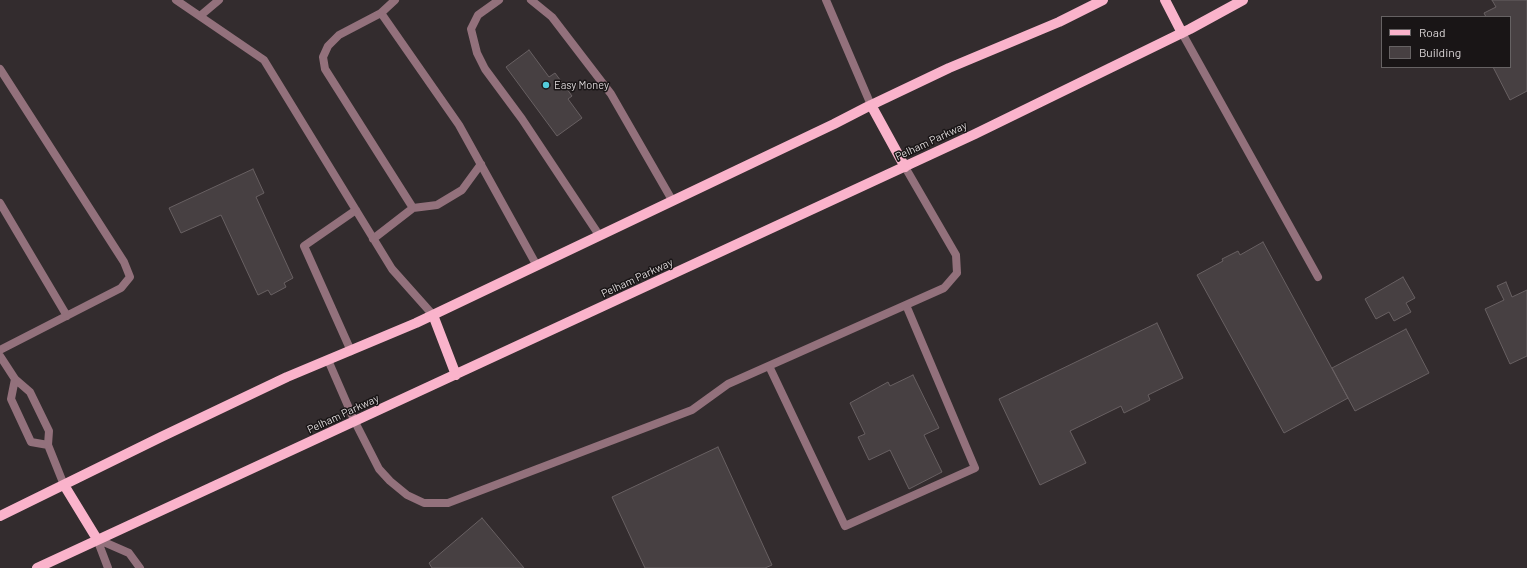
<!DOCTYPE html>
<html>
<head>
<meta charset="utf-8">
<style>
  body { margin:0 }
  #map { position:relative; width:1527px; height:568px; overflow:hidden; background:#332c2e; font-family:Barlow,sans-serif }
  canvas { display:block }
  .legend { position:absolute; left:1381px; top:16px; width:130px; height:52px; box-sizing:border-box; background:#191516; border:1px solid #666263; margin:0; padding:5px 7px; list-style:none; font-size:12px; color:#dad5d6 }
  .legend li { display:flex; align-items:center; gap:8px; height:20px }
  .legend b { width:20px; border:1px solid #666263 }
</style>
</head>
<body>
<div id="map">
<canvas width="1527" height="568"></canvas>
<ul class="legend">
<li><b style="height:5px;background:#fab3cb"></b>Road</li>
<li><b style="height:11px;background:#474042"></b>Building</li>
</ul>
</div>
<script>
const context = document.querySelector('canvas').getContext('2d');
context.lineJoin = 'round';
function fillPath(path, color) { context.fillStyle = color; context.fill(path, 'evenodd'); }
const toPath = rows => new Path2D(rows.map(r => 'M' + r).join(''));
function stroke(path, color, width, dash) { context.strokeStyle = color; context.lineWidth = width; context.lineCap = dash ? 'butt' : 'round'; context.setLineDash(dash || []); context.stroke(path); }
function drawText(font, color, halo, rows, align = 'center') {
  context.font = font + ' Barlow,sans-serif'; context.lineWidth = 3; context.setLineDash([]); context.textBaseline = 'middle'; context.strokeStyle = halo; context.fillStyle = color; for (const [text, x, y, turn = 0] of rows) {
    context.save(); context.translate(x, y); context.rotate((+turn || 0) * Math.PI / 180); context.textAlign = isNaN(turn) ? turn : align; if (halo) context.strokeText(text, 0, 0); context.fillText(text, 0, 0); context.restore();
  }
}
const building = toPath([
  [1492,0,1527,0,1527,91,1510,100,1493,67,1510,67,1510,17,1486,17,1484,13,1496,7,1492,0],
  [529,50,549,77,555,73,572,96,568,99,582,118,557,136,506,67,529,50],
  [253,169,264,193,256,197,293,278,284,283,286,287,271,295,268,290,258,295,221,215,181,233,169,208,253,169],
  [1263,242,1348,398,1284,433,1197,275,1223,261,1222,259,1238,251,1240,255,1263,242],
  [1403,277,1415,298,1406,303,1411,312,1394,321,1389,312,1376,319,1365,299,1403,277],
  [1506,282,1512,297,1527,290,1527,356,1510,364,1485,309,1504,300,1497,286,1506,282],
  [1157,323,1183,378,1148,395,1150,400,1124,413,1121,406,1070,431,1086,463,1040,485,999,399,1157,323],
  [1406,329,1429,373,1355,411,1332,368,1406,329],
  [913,375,939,428,924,435,942,472,909,489,890,450,869,460,858,437,865,434,850,403,888,382,890,386,913,375],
  [718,447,772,565,765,568,645,568,612,497,718,447],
  [482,518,524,568,432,568,429,563,482,518]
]);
fillPath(building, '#474042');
stroke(building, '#686062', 1);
stroke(toPath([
  [176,0,264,60,392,269,433,315],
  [395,0,381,13,339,35,328,46,323,57,325,69,413,208],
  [499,0,478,15,471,29,477,53,485,69,522,119,599,235],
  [531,0,552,17,611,94,672,200],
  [826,0,871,105],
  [381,13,459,125,537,266],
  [200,16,219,0],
  [1182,33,1318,277],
  [0,69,124,262,130,277,121,288,0,350],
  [0,203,67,316],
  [373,239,413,208,437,205,462,190,481,164],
  [351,351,304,246,356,210],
  [0,356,15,379],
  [328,360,355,422,379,469,390,481,407,495,424,503,448,503,692,410,728,384,944,288,957,273,956,255,905,167],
  [769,366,845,526,975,468,906,305],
  [48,445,31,442,11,399,15,379,30,392,49,431,48,445,64,485],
  [108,568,97,539,129,553,140,568]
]), '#93717c', 8);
stroke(toPath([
  [1165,0,1182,33],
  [871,105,905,167],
  [433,315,456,375],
  [64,485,97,539],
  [0,516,161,437,287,377,416,323,834,124,867,107,949,68,1059,22,1103,0],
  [37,568,975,134,1190,29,1243,0]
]), '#fab3cb', 10);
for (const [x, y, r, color] of [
  [546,85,4,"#53cbda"]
]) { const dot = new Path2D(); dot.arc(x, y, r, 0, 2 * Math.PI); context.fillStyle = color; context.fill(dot); stroke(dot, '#191516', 1.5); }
drawText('11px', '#dad5d6', '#191516', [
  ["Easy Money",554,85]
], 'left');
drawText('11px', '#dad5d6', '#191516', [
  ["Pelham Parkway",931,141,-25],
  ["Pelham Parkway",637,278,-25],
  ["Pelham Parkway",343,414,-25]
]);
</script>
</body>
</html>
